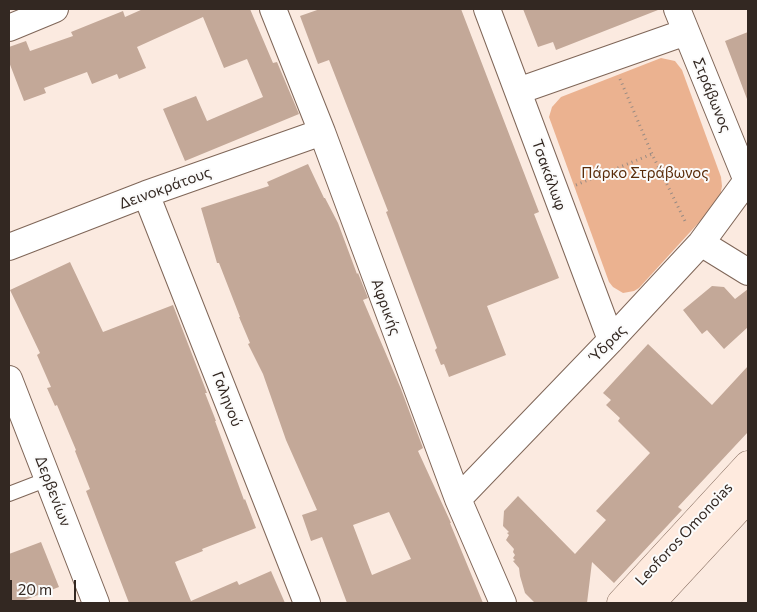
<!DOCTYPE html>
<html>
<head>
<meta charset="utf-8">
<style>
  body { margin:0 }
  #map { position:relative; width:757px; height:612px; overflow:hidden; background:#fbeae0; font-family:Commissioner,sans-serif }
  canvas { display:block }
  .frame { position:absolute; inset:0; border:10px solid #332822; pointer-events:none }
  .scale { position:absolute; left:10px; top:580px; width:66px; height:22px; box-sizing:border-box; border:2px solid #332822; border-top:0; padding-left:6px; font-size:15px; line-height:18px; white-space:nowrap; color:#332822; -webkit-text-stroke:4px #fbfbfb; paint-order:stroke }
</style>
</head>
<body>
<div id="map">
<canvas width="757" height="612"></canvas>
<div class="frame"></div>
<div class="scale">20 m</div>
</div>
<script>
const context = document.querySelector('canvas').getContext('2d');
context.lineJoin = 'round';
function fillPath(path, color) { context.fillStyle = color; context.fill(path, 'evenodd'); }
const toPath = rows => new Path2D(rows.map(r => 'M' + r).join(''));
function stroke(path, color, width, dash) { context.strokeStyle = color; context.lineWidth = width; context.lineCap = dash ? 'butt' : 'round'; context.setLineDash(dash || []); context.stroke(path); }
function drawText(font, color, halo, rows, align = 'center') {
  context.font = font + ' Commissioner,sans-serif'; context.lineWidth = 4; context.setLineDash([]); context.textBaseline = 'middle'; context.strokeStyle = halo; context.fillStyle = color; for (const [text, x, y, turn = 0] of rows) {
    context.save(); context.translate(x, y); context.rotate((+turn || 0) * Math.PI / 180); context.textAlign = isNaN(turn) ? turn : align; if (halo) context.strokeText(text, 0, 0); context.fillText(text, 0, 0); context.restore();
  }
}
fillPath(toPath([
  [661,58,675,61,682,70,721,177,722,186,720,197,713,207,639,288,634,291,623,293,613,287,609,282,549,117,552,107,561,97]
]), '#ebb290');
fillPath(toPath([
  [143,9,250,9,273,63,277,62,299,114,185,161,163,109,196,96,207,121,263,97,247,59,224,68,203,17,137,47,146,68,119,79,117,74,92,84,87,72,44,88,46,93,24,101,9,62,9,47,26,41,30,51,73,36,71,32,123,11,125,17],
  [320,9,461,9,539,212,534,214,559,278,487,306,506,355,449,377,444,364,441,365,435,350,437,348,386,212,388,211,329,60,318,64,300,16],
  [523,9,658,9,658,10,556,50,553,42,538,47],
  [748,32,748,98,747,99,725,41],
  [308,164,324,198,325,198,338,223,357,274,358,273,368,298,363,300,401,389,423,448,418,451,451,523,450,523,483,603,347,603,322,537,311,541,302,515,317,510,286,440,263,374,248,344,250,343,239,317,240,317,219,263,217,263,201,208,269,186,267,182],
  [389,512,411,559,372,575,353,525],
  [70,262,103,332,173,305,207,393,205,393,216,421,215,421,244,500,245,499,256,528,202,549,203,551,175,562,191,601,237,581,239,585,271,571,285,603,129,603,86,491,90,489,75,451,76,450,57,405,55,406,47,388,51,387,37,355,40,353,10,290],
  [712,286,724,287,735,299,748,289,748,327,724,349,707,330,702,334,683,310],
  [648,344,712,405,748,366,748,432,678,507,682,510,614,583,592,562,587,603,535,603,525,593,520,576,519,568,513,561,515,560,513,558,515,555,513,552,514,549,506,540,509,535,507,533,509,532,503,526,504,511,518,496,575,554,606,520,596,511,650,453,618,421,620,418,606,405,611,400,603,393],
  [41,542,59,587,17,603,9,603,9,554]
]), '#c3a898');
const service = toPath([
  [9,494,48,479]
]);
const minor = toPath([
  [273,9,322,132,458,499,503,603],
  [487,9,611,340],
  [677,9,747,181],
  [9,28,55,9],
  [518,91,686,32],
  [146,194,307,603],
  [701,243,748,272],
  [9,247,146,194,322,132],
  [9,379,96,603],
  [458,499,611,340,701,243,748,179]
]);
const secondary = toPath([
  [621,603,748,465],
  [651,603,748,498]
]);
stroke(service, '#7f6658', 16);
stroke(minor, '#7f6658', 28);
stroke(secondary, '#7f6658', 29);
stroke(toPath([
  [620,79,652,154,686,223],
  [576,185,652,154]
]), '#998b83', 3, [1, 4]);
stroke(service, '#fff', 14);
stroke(minor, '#fff', 26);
stroke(secondary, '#feeade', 28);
drawText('15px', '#332822', '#fbfbfb', [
  ["Στράβωνος",712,95,68],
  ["Τσακάλωφ",549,175,70],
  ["Δεινοκράτους",165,188,-20],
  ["Αφρικής",386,307,70],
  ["Ύδρας",608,343,-46],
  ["Γαληνού",227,399,69],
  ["Δερβενίων",53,491,69],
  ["Leoforos Omonoias",684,534,-47]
]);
drawText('15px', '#5a2c0a', '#fbfbfb', [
  ["Πάρκο Στράβωνος",645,173]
]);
</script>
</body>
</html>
